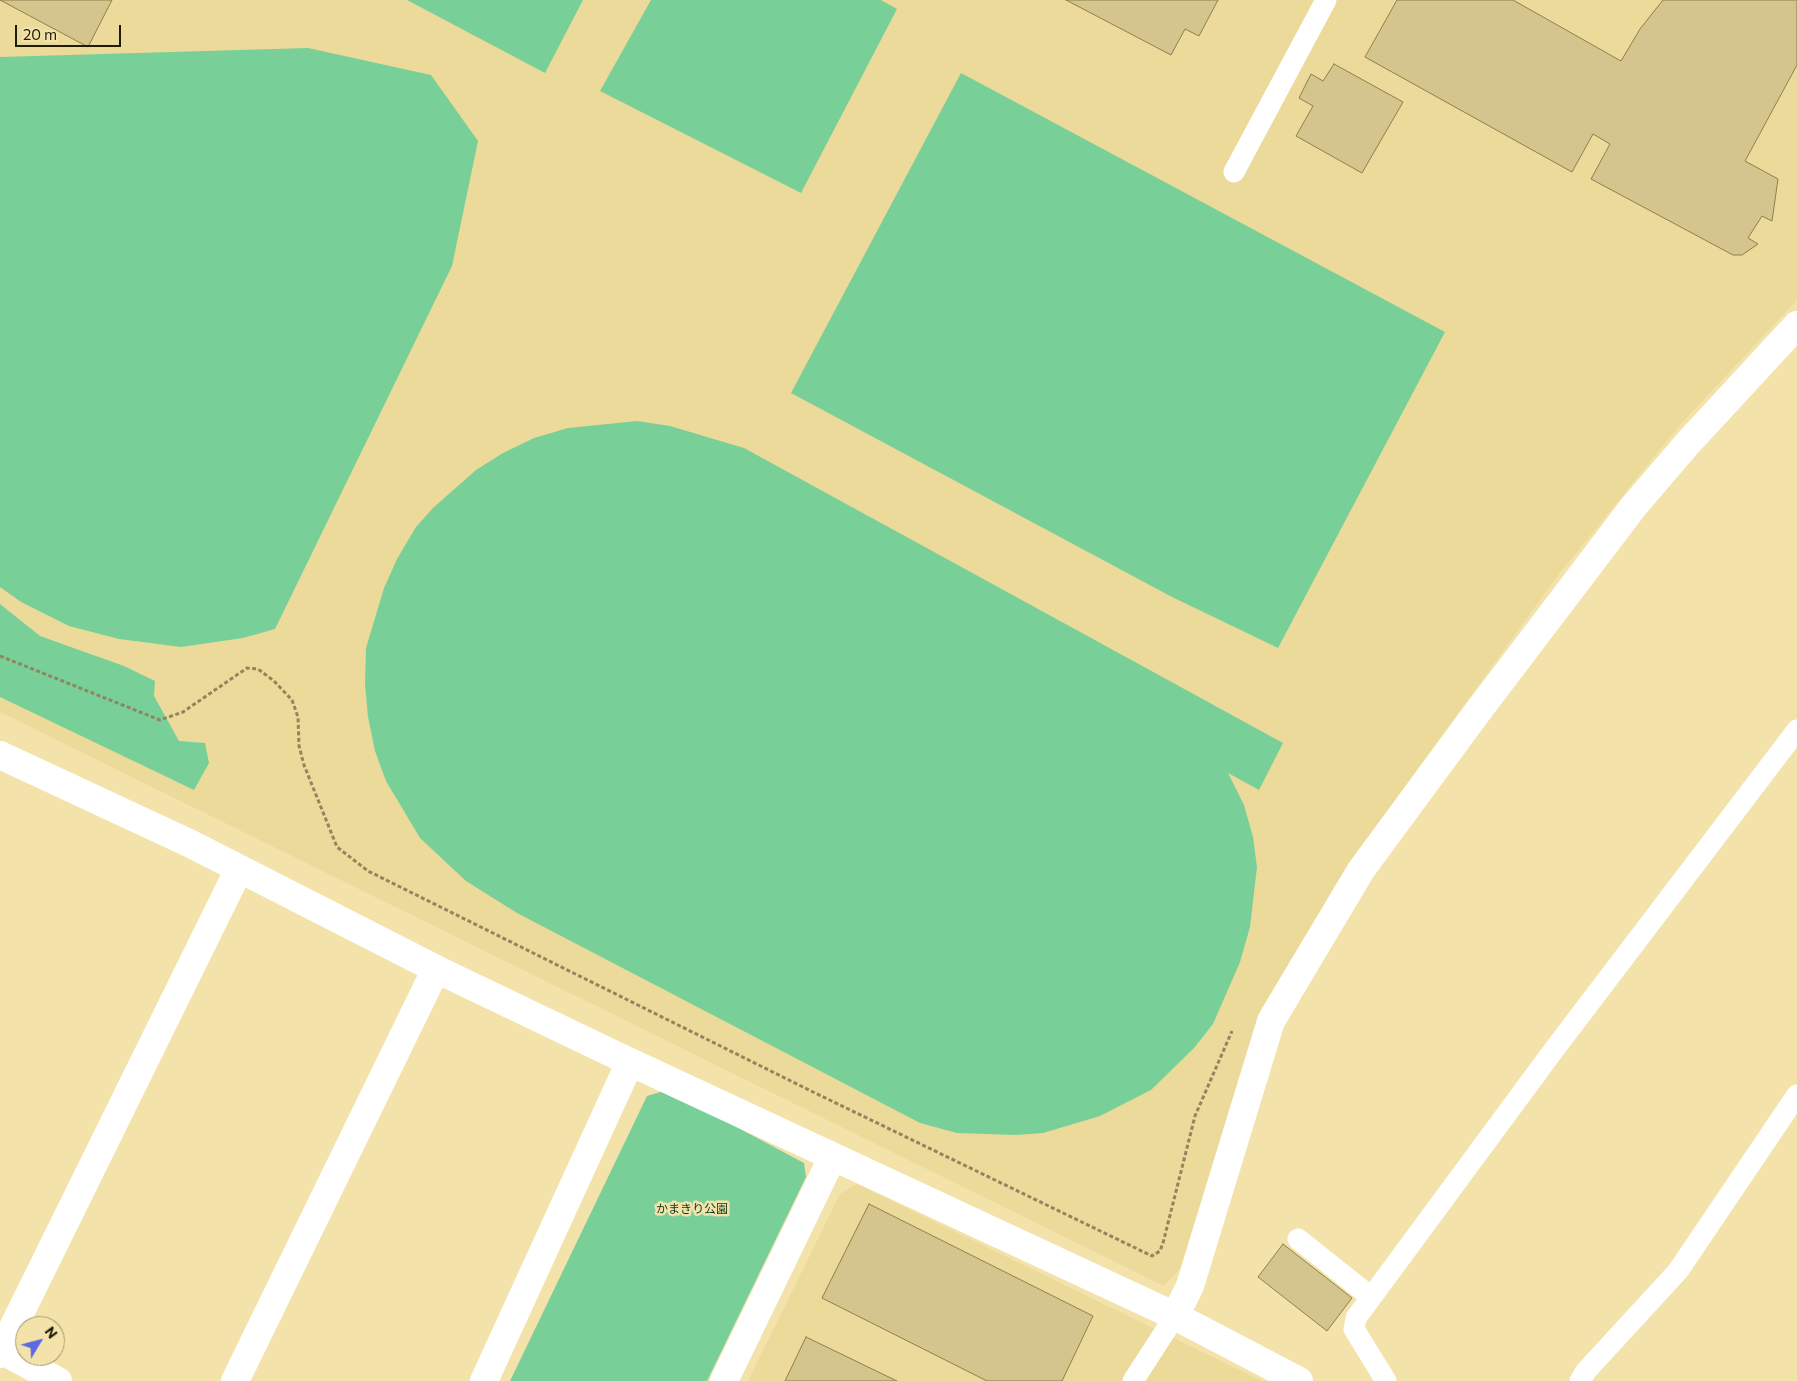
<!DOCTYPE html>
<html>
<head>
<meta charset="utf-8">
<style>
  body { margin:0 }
  #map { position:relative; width:1797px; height:1381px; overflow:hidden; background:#f3e3ab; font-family:Commissioner,sans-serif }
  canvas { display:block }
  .north { position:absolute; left:15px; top:1316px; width:50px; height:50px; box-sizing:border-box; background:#f3e3ab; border:1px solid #9f9369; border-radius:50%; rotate:53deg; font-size:14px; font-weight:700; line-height:20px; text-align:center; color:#201b05 }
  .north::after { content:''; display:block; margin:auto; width:18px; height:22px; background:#5c69e0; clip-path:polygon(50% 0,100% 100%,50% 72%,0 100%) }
  .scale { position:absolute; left:15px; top:25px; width:106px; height:22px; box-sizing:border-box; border:2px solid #201b05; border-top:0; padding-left:6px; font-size:15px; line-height:18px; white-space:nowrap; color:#201b05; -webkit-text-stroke:4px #f3e3ab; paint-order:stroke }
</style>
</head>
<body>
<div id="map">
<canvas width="1797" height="1381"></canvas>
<div class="north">N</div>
<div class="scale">20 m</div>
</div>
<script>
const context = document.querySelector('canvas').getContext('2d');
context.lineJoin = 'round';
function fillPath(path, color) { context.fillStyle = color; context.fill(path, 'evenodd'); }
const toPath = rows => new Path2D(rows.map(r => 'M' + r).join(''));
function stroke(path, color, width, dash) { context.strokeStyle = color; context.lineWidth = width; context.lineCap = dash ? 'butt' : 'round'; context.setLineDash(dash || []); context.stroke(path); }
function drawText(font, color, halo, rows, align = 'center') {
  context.font = font + ' Commissioner,"Noto Sans JP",sans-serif'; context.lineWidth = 5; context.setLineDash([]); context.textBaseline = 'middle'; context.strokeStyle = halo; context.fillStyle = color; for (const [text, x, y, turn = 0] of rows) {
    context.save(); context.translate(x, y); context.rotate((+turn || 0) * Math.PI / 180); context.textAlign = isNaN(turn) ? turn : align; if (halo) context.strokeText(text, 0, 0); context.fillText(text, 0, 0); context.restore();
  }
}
fillPath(toPath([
  [0,0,1797,0,1797,300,1678,427,1556,578,1410,779,1339,880,1261,1009,1180,1269,1164,1286,0,712],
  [857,1184,1262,1381,748,1381,840,1194]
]), '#ebda99');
fillPath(toPath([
  [407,0,583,0,545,73],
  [651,0,881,0,897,9,801,193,600,91],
  [308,48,431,75,478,141,452,266,275,629,243,638,181,647,119,639,69,626,21,602,0,587,0,57],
  [961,73,1445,332,1278,648,1172,597,791,393],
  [637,421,670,426,744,448,1283,743,1259,790,1228,773,1244,805,1253,837,1257,867,1250,927,1240,962,1213,1024,1194,1048,1151,1090,1100,1116,1043,1133,1016,1135,957,1133,920,1123,517,913,466,881,420,838,386,781,375,751,368,717,365,684,366,648,384,588,397,559,416,527,433,508,476,470,503,453,534,438,568,428],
  [0,604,40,636,124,666,155,681,154,696,179,741,205,743,209,763,194,790,0,697],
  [667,1090,804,1163,806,1177,707,1381,510,1381,647,1096]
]), '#78d098');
const building = toPath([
  [0,0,112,0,88,47,0,0],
  [1066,0,1218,0,1199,36,1185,29,1171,55,1066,0],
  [1397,0,1513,0,1621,61,1640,29,1663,0,1797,0,1797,65,1745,161,1778,179,1772,221,1762,216,1748,238,1758,244,1742,255,1733,255,1591,179,1610,144,1593,134,1572,172,1365,57,1397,0],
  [1334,64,1403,102,1362,173,1296,136,1313,106,1299,98,1311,74,1323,81,1334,64],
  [869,1204,1093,1316,1062,1381,987,1381,822,1298,869,1204],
  [1283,1244,1352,1298,1327,1331,1258,1277,1283,1244],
  [806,1337,897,1381,785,1381,806,1337]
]);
fillPath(building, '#d4c58e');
stroke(building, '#8e804a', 1);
stroke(toPath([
  [0,656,160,720,183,712,247,668,258,669,274,681,292,700,298,717,299,746,304,765,337,847,368,871,809,1090,1152,1256,1160,1251,1163,1243,1195,1116,1232,1031]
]), '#90865d', 3, [4, 2.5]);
stroke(toPath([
  [1234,172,1326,0],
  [1298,1239,1371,1297],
  [1133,1381,1175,1316],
  [1386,1381,1354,1329,1356,1318,1553,1051,1797,730],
  [1580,1381,1586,1371,1678,1271,1797,1095]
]), '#fff', 21);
stroke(toPath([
  [630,1062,1175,1316,1299,1381],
  [1175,1316,1190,1286,1271,1021,1361,870,1479,710,1634,506,1688,443,1797,325],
  [3,1351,58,1381],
  [0,1354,239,869],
  [235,1381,436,969],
  [724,1381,832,1158]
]), '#fff', 28);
stroke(toPath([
  [0,755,191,844,436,969,630,1062,484,1381]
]), '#fff', 28);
drawText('12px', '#0b371f', '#f3e3ab', [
  ["かまきり公園",692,1209]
]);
</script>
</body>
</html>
